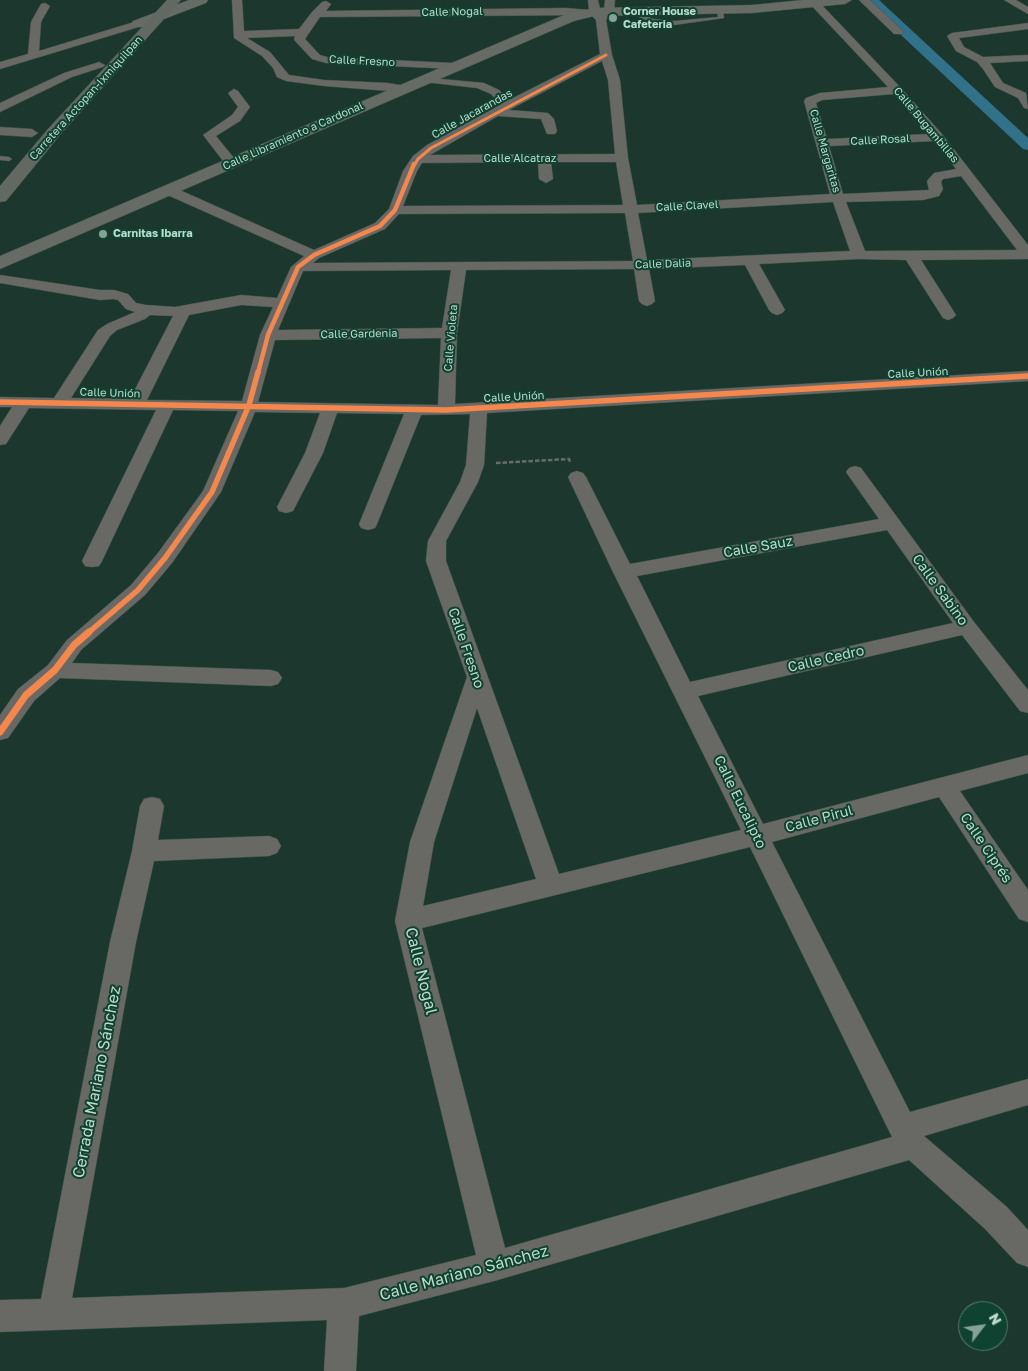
<!DOCTYPE html>
<html>
<head>
<meta charset="utf-8">
<style>
  body { margin:0 }
  #map { position:relative; width:1028px; height:1371px; overflow:hidden; background:#1b372e; font-family:"Golos Text",sans-serif }
  canvas { display:block }
  .north { position:absolute; left:958px; top:1301px; width:50px; height:50px; box-sizing:border-box; background:#104231; border:1px solid #557f6f; border-radius:50%; rotate:60deg; font-size:14px; font-weight:700; line-height:20px; text-align:center; color:#bcdbcd }
  .north::after { content:''; display:block; margin:auto; width:18px; height:22px; background:#84a295; clip-path:polygon(50% 0,100% 100%,50% 72%,0 100%) }
</style>
</head>
<body>
<div id="map">
<canvas width="1028" height="1371"></canvas>
<div class="north">N</div>
</div>
<script>
const context = document.querySelector('canvas').getContext('2d');
context.lineJoin = 'round';
const toPath = rows => new Path2D(rows.map(r => 'M' + r).join(''));
function fillPath(path, color) { context.fillStyle = color; context.fill(path, 'evenodd'); }
function stroke(path, color, width, dash) { context.strokeStyle = color; context.lineWidth = width; context.lineCap = dash ? 'butt' : 'round'; context.setLineDash(dash || []); context.stroke(path); }
function drawText(font, color, halo, rows, align = 'center') {
  context.font = font + ' "Golos Text",sans-serif'; context.lineWidth = 4; context.setLineDash([]); context.textBaseline = 'middle'; context.strokeStyle = halo; context.fillStyle = color; for (const [text, x, y, turn = 0] of rows) {
    context.save(); context.translate(x, y); context.rotate((+turn || 0) * Math.PI / 180); context.textAlign = isNaN(turn) ? turn : align; if (halo) context.strokeText(text, 0, 0); context.fillText(text, 0, 0); context.restore();
  }
}
fillPath(toPath([
  [867,0,879,0,1028,138,1028,150,1023,149,871,7,867,0]
]), '#317189');
const lane = toPath([
  [630,9,653,19,674,21,718,17,717,10,720,8,723,10,724,18,674,25,652,23,628,12,630,9],
  [0,156,9,157,12,159,9,161,0,160,0,156]
]);
const street = toPath([
  [232,0,242,0,244,31,299,29,312,12,322,2,326,1,331,4,326,11,566,8,589,10,588,0,598,0,601,13,604,10,605,0,615,0,614,11,606,20,612,55,620,80,628,158,637,205,830,194,804,101,806,98,820,93,888,87,809,3,810,1,818,1,901,88,942,134,1028,245,1028,259,921,260,956,315,953,318,948,320,943,318,906,260,859,259,759,264,785,310,782,313,777,315,772,313,769,310,745,265,649,269,655,301,652,304,647,306,642,304,639,301,634,269,466,270,457,333,455,404,1028,371,1028,381,487,413,484,465,478,482,446,541,446,561,559,874,741,830,613,572,568,477,571,473,577,471,583,473,586,477,630,564,879,519,846,472,849,468,855,466,861,468,974,622,1028,690,1028,713,1020,711,962,635,698,696,763,824,1028,755,1028,773,960,791,1028,890,1028,922,1019,919,939,797,772,842,910,1112,1028,1079,1028,1105,924,1136,1007,1207,1028,1230,1028,1267,1017,1263,985,1229,909,1160,494,1281,359,1316,356,1371,324,1371,327,1320,0,1332,0,1300,41,1299,110,942,132,851,140,806,144,799,152,797,160,799,164,806,158,840,269,836,277,839,281,846,277,853,269,856,154,861,136,942,72,1298,344,1288,476,1255,395,921,410,842,467,677,426,561,428,541,460,482,466,465,470,414,421,415,377,524,375,528,368,530,361,528,359,524,404,414,337,413,323,453,295,507,293,511,286,513,279,511,277,507,305,453,320,413,255,412,221,492,172,563,145,595,81,650,72,663,271,670,278,672,282,678,278,684,271,686,60,678,34,701,8,738,0,740,0,715,18,689,48,665,67,640,131,585,158,553,203,491,238,411,173,410,102,561,99,566,92,567,85,566,82,561,156,410,29,408,6,444,0,445,0,426,12,407,0,407,0,397,54,398,98,330,107,324,135,312,126,309,118,300,113,299,100,300,0,283,0,275,100,290,114,290,128,294,136,303,146,305,175,307,241,295,277,298,291,267,304,256,163,193,161,190,163,187,173,187,314,250,375,223,389,209,403,171,413,156,427,145,500,105,491,94,477,88,424,82,420,81,418,79,420,77,484,83,499,90,509,100,600,54,596,20,591,15,320,17,305,39,320,55,327,57,453,63,459,66,453,69,326,63,312,59,295,41,294,39,295,36,247,38,270,52,289,75,324,80,388,83,406,86,408,88,402,92,324,86,286,81,277,77,273,68,262,56,234,38,232,0],
  [602,61,608,80,615,154,430,155,498,116,541,119,547,134,555,134,557,131,554,119,548,113,509,110,602,61],
  [894,94,928,134,827,139,816,103,822,100,894,94],
  [935,141,956,169,934,173,927,181,929,190,843,194,829,146,935,141],
  [538,162,539,179,546,183,553,179,551,162,616,162,623,205,403,206,417,171,422,163,538,162],
  [961,176,1017,250,865,251,846,202,923,200,939,196,943,189,941,182,943,179,961,176],
  [833,202,850,251,647,260,638,213,833,202],
  [625,213,633,261,313,263,319,258,385,229,399,214,625,213],
  [451,270,442,328,278,330,303,271,451,270],
  [241,305,273,307,260,335,242,401,147,400,189,315,241,305],
  [150,315,173,316,130,399,71,398,110,336,117,330,145,319,150,315],
  [441,338,438,405,258,402,275,340,441,338],
  [887,530,953,623,690,682,637,576,887,530],
  [477,708,536,879,423,906,434,842,477,708],
  [750,847,892,1137,505,1248,422,928,750,847],
  [859,0,870,0,902,30,903,32,902,34,894,34,859,0],
  [1004,0,1016,0,1028,7,1028,14,1004,0],
  [45,3,50,6,41,22,39,51,134,22,142,22,143,24,142,26,0,69,0,62,28,54,31,22,41,4,45,3],
  [1028,23,1028,29,959,38,964,47,983,57,1028,55,1028,61,990,63,1003,83,1026,93,1028,109,1024,108,1018,98,995,87,983,69,977,62,956,51,947,36,952,33,1028,23],
  [99,62,105,65,103,67,72,77,0,112,0,103,64,73,99,62],
  [234,89,238,91,250,107,240,121,216,136,238,163,232,167,227,166,203,135,232,115,238,107,228,93,234,89],
  [0,127,32,129,38,133,32,137,0,135,0,127]
]);
const secondary = toPath([
  [189,0,208,0,206,3,143,27,133,27,131,24,133,21,189,0],
  [803,0,852,0,845,4,752,13,594,16,574,21,0,269,0,256,564,15,594,8,752,5,803,0]
]);
const primary = toPath([
  [167,0,181,0,60,135,6,201,0,202,0,186,48,129,167,0]
]);
stroke(lane, '#3a524a', 1);
stroke(street, '#3a524a', 1);
stroke(secondary, '#3a524a', 1);
stroke(primary, '#3a524a', 1);
stroke(toPath([
  [496,463,569,459,570,462]
]), '#686d68', 2.5, [4.5, 2]);
fillPath(lane, '#686964');
fillPath(street, '#686964');
fillPath(secondary, '#676b65');
fillPath(primary, '#626963');
stroke(toPath([
  [414,166,418,159,431,148,606,55]
]), '#f5874c', 3);
stroke(toPath([
  [258,373,268,335,298,267,314,255,380,226,395,210,414,164]
]), '#f5874c', 4.5);
stroke(toPath([
  [0,402,446,410,1028,376],
  [88,633,138,590,165,558,212,492,249,405,258,372]
]), '#f5874c', 5.5);
stroke(toPath([
  [0,732,26,695,55,670,74,645,89,632]
]), '#f5874c', 7);
for (const [x, y, r, color] of [
  [613,18,5,"#84a295"],
  [103,234,5,"#84a295"]
]) { const dot = new Path2D(); dot.arc(x, y, r, 0, 2 * Math.PI); context.fillStyle = color; context.fill(dot); stroke(dot, '#104231', 2); }
drawText('11px', '#bcdbcd', '#104231', [
  ["Calle Nogal",452,12,-1],
  ["Calle Fresno",362,61,3],
  ["Carretera Actopan-Ixmiquilpan",86,98,-48],
  ["Calle Jacarandas",472,114,-29],
  ["Calle Bugambilias",926,125,50],
  ["Calle Libramiento a Cardonal",293,136,-24],
  ["Calle Rosal",880,140,-3],
  ["Calle Margaritas",825,151,74],
  ["Calle Alcatraz",520,159],
  ["Calle Clavel",687,206,-3],
  ["Calle Dalia",663,264,-2],
  ["Calle Gardenia",359,334,-1],
  ["Calle Violeta",451,338,-85],
  ["Calle Unión",918,373,-3],
  ["Calle Unión",110,393,2],
  ["Calle Unión",514,397,-3]
]);
drawText('bold 11px', '#bcdbcd', '#104231', [
  ["Corner House",623,12],
  ["Cafeteria",623,25],
  ["Carnitas Ibarra",113,234]
], 'left');
drawText('14px', '#bcdbcd', '#104231', [
  ["Calle Sauz",758,547,-10],
  ["Calle Sabino",940,590,54],
  ["Calle Fresno",466,648,71],
  ["Calle Cedro",826,659,-13],
  ["Calle Eucalipto",740,802,64],
  ["Calle Pirul",819,819,-15],
  ["Calle Ciprés",986,848,56]
]);
drawText('16px', '#bcdbcd', '#104231', [
  ["Calle Nogal",421,971,76],
  ["Cerrada Mariano Sánchez",97,1082,-79],
  ["Calle Mariano Sánchez",464,1273,-15]
]);
</script>
</body>
</html>
